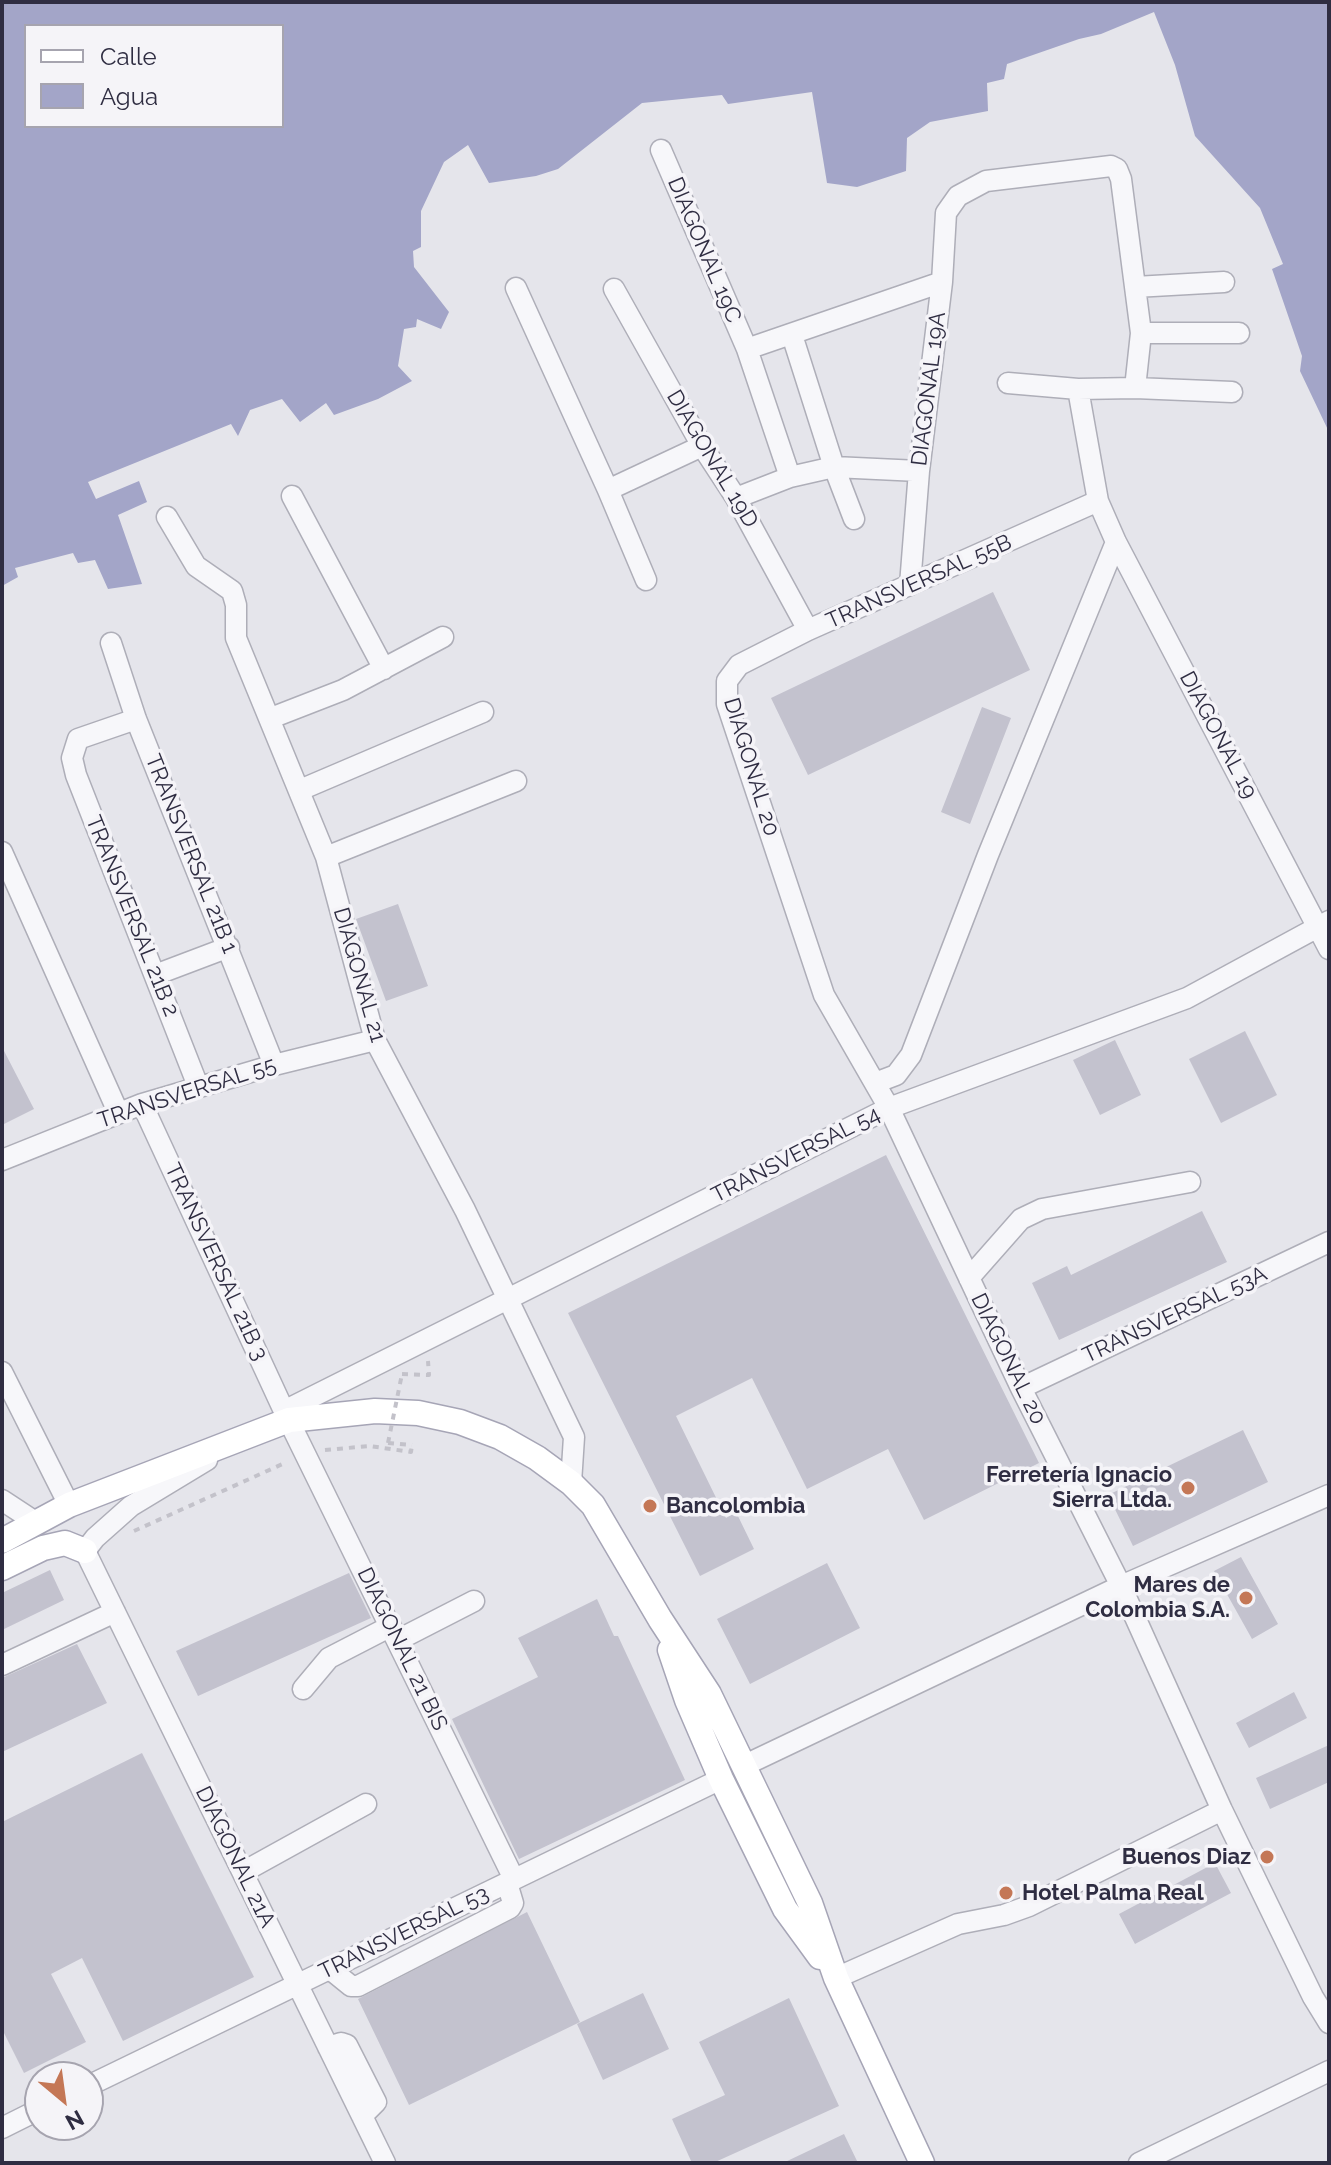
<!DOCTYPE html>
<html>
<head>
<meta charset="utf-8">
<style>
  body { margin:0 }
  #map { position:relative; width:1331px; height:2165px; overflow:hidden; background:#e5e5eb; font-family:Raleway,sans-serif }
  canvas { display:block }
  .frame { position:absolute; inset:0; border:4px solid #2f2d42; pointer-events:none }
  .legend { position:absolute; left:24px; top:24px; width:260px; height:104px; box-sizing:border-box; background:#f5f4f8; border:2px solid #a6a4af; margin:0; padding:10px 14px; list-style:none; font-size:24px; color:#2f2d42 }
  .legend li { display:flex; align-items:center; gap:16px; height:40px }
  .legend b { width:40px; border:2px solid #a6a4af }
  .north { position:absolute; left:24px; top:2061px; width:80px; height:80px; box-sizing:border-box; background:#f5f4f8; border:2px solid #a6a4af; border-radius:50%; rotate:151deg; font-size:22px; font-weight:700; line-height:32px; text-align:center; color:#2f2d42 }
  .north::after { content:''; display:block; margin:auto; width:28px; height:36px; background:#c47756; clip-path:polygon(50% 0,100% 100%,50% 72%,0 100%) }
</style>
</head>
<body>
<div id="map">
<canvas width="1331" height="2165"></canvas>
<div class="frame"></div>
<ul class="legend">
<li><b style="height:10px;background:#fff"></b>Calle</li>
<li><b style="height:22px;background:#a3a5c8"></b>Agua</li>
</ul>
<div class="north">N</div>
</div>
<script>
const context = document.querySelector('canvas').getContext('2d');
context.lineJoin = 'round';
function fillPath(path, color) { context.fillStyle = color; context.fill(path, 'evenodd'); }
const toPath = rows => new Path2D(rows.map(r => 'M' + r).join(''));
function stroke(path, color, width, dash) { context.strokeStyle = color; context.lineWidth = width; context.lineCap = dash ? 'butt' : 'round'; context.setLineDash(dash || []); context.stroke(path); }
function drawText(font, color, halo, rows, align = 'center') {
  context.font = font + ' Raleway,sans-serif'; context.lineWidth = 7; context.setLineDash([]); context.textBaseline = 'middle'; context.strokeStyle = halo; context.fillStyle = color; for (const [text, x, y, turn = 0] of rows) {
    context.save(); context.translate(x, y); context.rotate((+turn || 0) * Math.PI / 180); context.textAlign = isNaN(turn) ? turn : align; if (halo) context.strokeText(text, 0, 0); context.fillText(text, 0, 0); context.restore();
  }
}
fillPath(toPath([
  [2,2,1329,2,1329,432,1300,371,1302,356,1272,269,1283,264,1260,208,1195,136,1175,65,1154,12,1101,34,1079,39,1007,64,1004,79,987,83,988,111,930,122,907,138,906,171,857,187,827,183,812,92,728,104,722,95,642,103,558,169,536,176,489,183,468,145,444,162,421,211,421,247,413,251,414,267,449,312,441,329,417,319,416,327,404,329,398,366,412,381,378,399,334,415,326,403,300,422,282,399,250,410,238,436,231,424,88,482,96,499,139,481,147,502,118,515,142,584,108,589,95,560,78,563,73,553,15,568,18,577,2,586],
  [26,26,282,26,282,126,26,126]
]), '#a3a5c8');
fillPath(toPath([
  [993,592,1030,670,808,775,771,698],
  [982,707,1011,718,970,824,941,812],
  [398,904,428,986,386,1001,356,919],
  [1245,1031,1277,1095,1221,1123,1189,1059],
  [1115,1040,1141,1095,1100,1115,1073,1060],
  [2,1047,34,1109,2,1125],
  [886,1155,1039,1463,924,1520,888,1449,807,1489,752,1378,676,1416,726,1518,736,1512,754,1549,700,1576,568,1313],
  [1202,1211,1227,1262,1059,1340,1032,1283,1067,1266,1071,1275],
  [1243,1430,1268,1482,1133,1546,1108,1495],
  [1241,1557,1278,1624,1252,1639,1214,1571],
  [827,1563,860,1628,750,1684,717,1619],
  [50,1570,64,1600,2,1630,2,1593],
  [349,1573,371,1618,198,1696,176,1651],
  [597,1599,614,1636,618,1636,685,1780,519,1859,452,1719,538,1677,518,1638],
  [77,1644,107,1703,2,1752,2,1678],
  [1294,1692,1307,1718,1249,1748,1236,1723],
  [1329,1745,1329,1782,1270,1809,1256,1778],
  [142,1753,254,1977,123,2041,82,1958,51,1974,86,2042,24,2073,2,2029,2,1822],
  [1215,1863,1231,1893,1135,1944,1119,1914],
  [527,1912,580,2022,409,2105,358,1999],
  [643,1993,669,2049,603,2080,577,2024],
  [789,1998,839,2106,713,2163,692,2163,672,2119,725,2095,699,2042],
  [844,2134,858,2163,783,2163]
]), '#c3c2ce');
const minor = toPath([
  [661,150,747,349,790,477],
  [1135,287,1224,282],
  [516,288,608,490,646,580],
  [614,289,702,446,736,498,808,630],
  [1141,333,1239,333],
  [792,335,834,467,854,519],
  [747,349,942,282],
  [1008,383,1078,389,1098,501],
  [1078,389,1135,388,1232,392],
  [608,490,702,446],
  [292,496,384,669],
  [736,498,790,477,834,467,919,471],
  [167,517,196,566,232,591,236,605,236,638,326,857,375,1040,465,1210,574,1437,571,1483],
  [910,585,919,471,942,282,946,213,958,196,986,181,1111,166,1117,169,1121,179,1141,333,1135,388],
  [111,643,136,719,274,1065],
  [271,718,343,690,443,637],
  [136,719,78,739,72,758,76,775,198,1086],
  [300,790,483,712],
  [2,852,118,1112],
  [326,857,516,781],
  [1329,949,1116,542,1098,501,808,630,739,665,727,681,727,704,824,995,889,1108,1021,1388,1121,1586,1222,1810,1313,1997,1329,2023],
  [155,975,229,947],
  [875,1083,896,1075,911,1055,988,855,1116,542],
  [142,1104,284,1411,514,1879],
  [2,1160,142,1104,274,1065,375,1040],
  [969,1278,1021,1219,1042,1209,1190,1182],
  [2,1372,69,1505],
  [1021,1388,1329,1242],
  [284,1411,889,1108,1187,998,1329,921],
  [207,1460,131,1506,95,1538,85,1551,385,2163],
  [2,1500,37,1523],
  [398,1640,474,1601],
  [2,1665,115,1612],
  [303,1689,329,1658,391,1626],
  [743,1766,1121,1586,1329,1495],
  [243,1872,366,1804],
  [330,1969,351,1986,358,1986,510,1908,513,1903,507,1883],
  [836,1978,958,1924,1004,1915,1029,1906,1222,1810],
  [328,2047,341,2043,347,2045,376,2102,362,2116],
  [88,2086,721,1779],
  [2,2128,40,2109],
  [1139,2163,1329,2071]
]);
const major = toPath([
  [2,1541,69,1505,289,1420,375,1411,418,1413,460,1422,500,1437,537,1458,571,1483,593,1505,660,1619,709,1694,810,1903,836,1978,922,2163],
  [2,1568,43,1548,65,1543,85,1551],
  [670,1650,687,1700,721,1779,785,1909,820,1957]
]);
stroke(minor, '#aeaeb8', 23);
stroke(major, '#a6a5b6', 27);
stroke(toPath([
  [402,1374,429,1375,428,1361],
  [388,1443,412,1445],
  [325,1450,370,1446,411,1452,412,1445],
  [134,1531,287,1462]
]), '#c3c2ca', 4, [6, 6]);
stroke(minor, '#f7f7fa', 20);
stroke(major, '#fff', 24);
stroke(toPath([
  [388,1443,402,1374]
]), '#c3c2ca', 4, [6, 6]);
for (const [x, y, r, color] of [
  [1188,1488,8,"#c47756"],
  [650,1506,8,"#c47756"],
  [1246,1598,8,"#c47756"],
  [1267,1857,8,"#c47756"],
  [1006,1893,8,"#c47756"]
]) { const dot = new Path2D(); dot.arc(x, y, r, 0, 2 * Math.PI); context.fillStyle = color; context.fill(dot); stroke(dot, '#f5f4f8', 3); }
drawText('22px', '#2f2d42', '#f5f4f8', [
  ["DIAGONAL 19C",704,250,67],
  ["DIAGONAL 19A",929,389,-83],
  ["DIAGONAL 19D",712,459,59],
  ["TRANSVERSAL 55B",919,582,-24],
  ["DIAGONAL 19",1218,735,62],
  ["DIAGONAL 20",751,767,73],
  ["TRANSVERSAL 21B 1",191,854,68],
  ["TRANSVERSAL 21B 2",132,916,68],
  ["DIAGONAL 21",359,975,74],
  ["TRANSVERSAL 55",187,1093,-18],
  ["TRANSVERSAL 54",796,1155,-27],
  ["TRANSVERSAL 21B 3",216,1262,65],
  ["TRANSVERSAL 53A",1175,1315,-25],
  ["DIAGONAL 20",1008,1359,64],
  ["DIAGONAL 21 BIS",402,1649,64],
  ["DIAGONAL 21A",235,1857,64],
  ["TRANSVERSAL 53",404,1933,-26]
]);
drawText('bold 22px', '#2f2d42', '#f5f4f8', [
  ["Ferretería Ignacio",1172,1475],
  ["Sierra Ltda.",1172,1500],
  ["Bancolombia",666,1506,"left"],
  ["Mares de",1230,1585],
  ["Colombia S.A.",1230,1610],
  ["Buenos Diaz",1251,1857],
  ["Hotel Palma Real",1022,1893,"left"]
], 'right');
</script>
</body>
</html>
